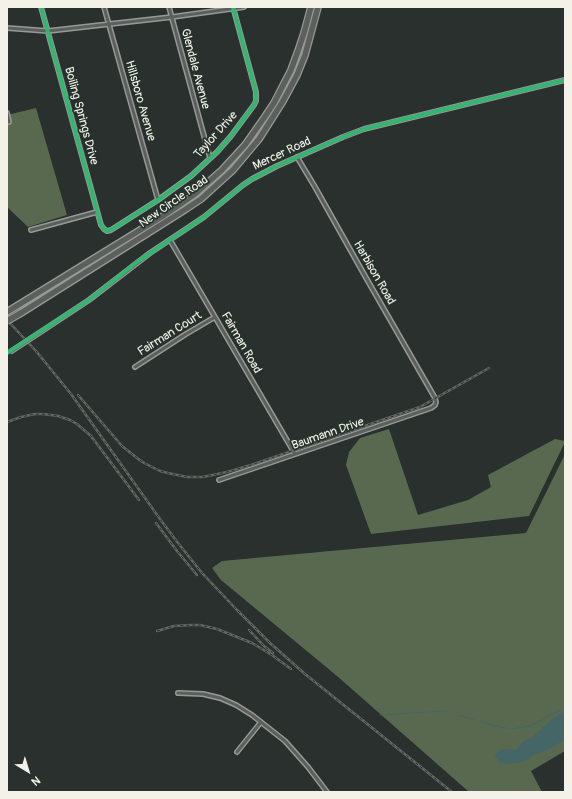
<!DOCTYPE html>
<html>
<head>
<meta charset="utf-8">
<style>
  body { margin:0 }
  #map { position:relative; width:572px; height:799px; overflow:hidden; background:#29302d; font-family:Pangolin,sans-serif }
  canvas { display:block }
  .frame { position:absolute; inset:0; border:8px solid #f4f1e8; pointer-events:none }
  .north { position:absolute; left:8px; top:751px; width:40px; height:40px; -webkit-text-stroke:3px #26332d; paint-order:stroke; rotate:142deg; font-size:11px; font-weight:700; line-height:16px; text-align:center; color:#f4f1e8 }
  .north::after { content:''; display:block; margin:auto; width:14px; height:18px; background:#f4f1e8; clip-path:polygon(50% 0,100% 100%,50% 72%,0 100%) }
</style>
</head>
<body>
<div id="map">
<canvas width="572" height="799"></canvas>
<div class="frame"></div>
<div class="north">N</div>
</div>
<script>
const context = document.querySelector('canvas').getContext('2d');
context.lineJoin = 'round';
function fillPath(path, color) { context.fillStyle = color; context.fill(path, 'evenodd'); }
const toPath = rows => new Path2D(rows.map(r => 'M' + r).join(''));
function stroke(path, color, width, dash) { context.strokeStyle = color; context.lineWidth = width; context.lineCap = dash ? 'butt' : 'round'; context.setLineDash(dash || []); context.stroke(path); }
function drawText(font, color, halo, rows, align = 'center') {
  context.font = font + ' Pangolin,sans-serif'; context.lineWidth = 3.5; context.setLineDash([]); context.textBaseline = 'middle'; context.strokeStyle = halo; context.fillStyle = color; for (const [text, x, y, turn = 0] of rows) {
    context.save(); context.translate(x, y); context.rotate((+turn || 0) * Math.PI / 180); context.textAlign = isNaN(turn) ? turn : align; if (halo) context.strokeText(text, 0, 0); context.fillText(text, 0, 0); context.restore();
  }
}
fillPath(toPath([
  [36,108,67,215,28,227,7,207,7,115],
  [389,429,418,515,468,500,491,487,488,475,555,439,565,441,565,442,529,516,371,534,346,465,349,452,360,438],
  [565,454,565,751,531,771,542,792,469,792,337,676,221,580,212,568,222,561,526,533]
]), '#59694f');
fillPath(toPath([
  [563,712,565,712,565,739,550,749,534,755,524,762,509,764,503,763,499,762,497,758,495,758,496,753,502,749,515,750,520,746,522,742,531,738,555,717]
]), '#446667');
stroke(toPath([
  [380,715,444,711,449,712],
  [458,715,475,720],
  [480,721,496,726,511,729,530,726,564,708]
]), '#446667', 1);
const minor = toPath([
  [41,7,101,225,104,229,107,231,111,230,158,200,191,176,217,152,231,136,254,105,256,101,256,92,233,7],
  [104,7,158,200],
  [169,7,210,158],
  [7,28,48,31,172,17,244,7],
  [7,113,9,122],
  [31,230,97,212],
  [170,240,295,454],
  [135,367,186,334,215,317],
  [219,480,431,408,435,405,436,402,435,398,365,276,315,187,297,157],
  [178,693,203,694,220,698,236,705,252,715,285,741,308,767,327,792],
  [237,752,261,722]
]);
const tertiary = toPath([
  [39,333,89,300,150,253,204,217,243,185,252,179,277,166,343,137,364,129,565,80]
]);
const motorway = toPath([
  [7,312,163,216,195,194,222,170,245,145,264,118,274,103,291,70,298,51,304,33,311,7],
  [21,313,186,209,201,199,233,170,259,139,283,101,297,75,305,55,318,7]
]);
stroke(minor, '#969996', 6);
stroke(tertiary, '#969996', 6);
stroke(motorway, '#969996', 8);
stroke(minor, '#5c605c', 3);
stroke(tertiary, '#5c605c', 3.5);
stroke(motorway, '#5c605c', 5.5);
const rail = toPath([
  [7,320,36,351,71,394,160,519,178,543,202,573,237,610,270,643,305,674,452,792],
  [78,395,122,446,137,458,144,463,160,471,168,473,187,477,203,477,227,472,251,465,420,407,489,368],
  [7,422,21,417,35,414,43,414,58,416,70,420,77,424,91,436,139,500],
  [156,523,177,551,197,575],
  [249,630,264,646,273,653],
  [157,631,174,626,191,625,200,625,217,629,252,643,272,655,291,669]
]);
stroke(rail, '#646764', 2.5);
stroke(rail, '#26332d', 1, [3]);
const tertiaryBridge = toPath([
  [10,352,39,333]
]);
const motorwayBridge = toPath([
  [7,321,21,313]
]);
stroke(tertiaryBridge, '#969996', 6, []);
stroke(motorwayBridge, '#969996', 8, []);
stroke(tertiaryBridge, '#5c605c', 3.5);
stroke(motorwayBridge, '#5c605c', 5.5);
stroke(toPath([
  [41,7,101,225,104,229,107,231,111,230,158,200,191,176,217,152,231,136,254,105,256,101,256,92,233,7],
  [7,353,89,300,137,262,204,217,243,185,252,179,277,166,343,137,364,129,565,80]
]), '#33b770', 4);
drawText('12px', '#f4f1e8', '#26332d', [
  ["Glendale Avenue",195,69,75],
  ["Hillsboro Avenue",140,101,74],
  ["Boiling Springs Drive",81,116,75],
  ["Taylor Drive",216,135,-48],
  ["Mercer Road",282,154,-25],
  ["New Circle Road",174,202,-35],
  ["Harbison Road",374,273,60],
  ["Fairman Court",170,334,-32],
  ["Fairman Road",241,343,60],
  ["Baumann Drive",328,434,-19]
]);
</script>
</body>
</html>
